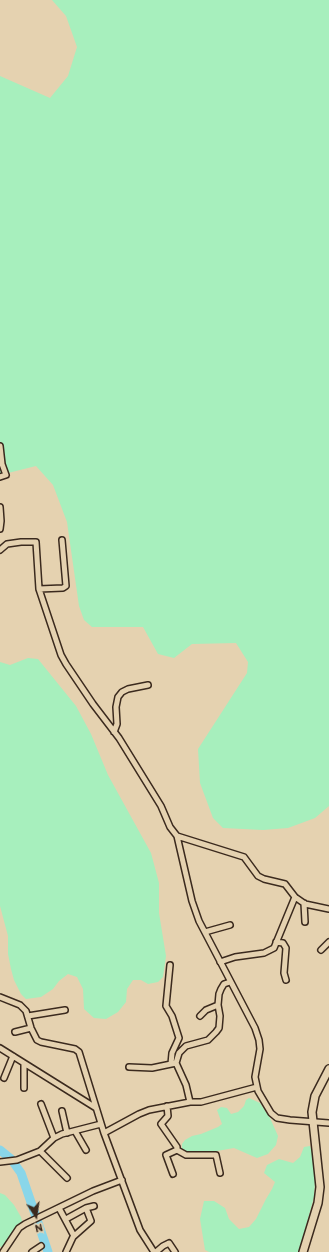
<!DOCTYPE html>
<html>
<head>
<meta charset="utf-8">
<style>
  body { margin:0 }
  #map { position:relative; width:329px; height:1252px; overflow:hidden; background:#e5d2b0; font-family:Itim,sans-serif }
  canvas { display:block }
  .north { position:absolute; left:16px; top:1196px; width:40px; height:40px; -webkit-text-stroke:3px #e5d2b0; paint-order:stroke; rotate:167deg; font-size:11px; font-weight:700; line-height:16px; text-align:center; color:#3b2a1e }
  .north::after { content:''; display:block; margin:auto; width:14px; height:18px; background:#3b2a1e; clip-path:polygon(50% 0,100% 100%,50% 72%,0 100%) }
</style>
</head>
<body>
<div id="map">
<canvas width="329" height="1252"></canvas>
<div class="north">N</div>
</div>
<script>
const context = document.querySelector('canvas').getContext('2d');
context.lineJoin = 'round';
function fillPath(path, color) { context.fillStyle = color; context.fill(path, 'evenodd'); }
const toPath = rows => new Path2D(rows.map(r => 'M' + r).join(''));
function stroke(path, color, width, dash) { context.strokeStyle = color; context.lineWidth = width; context.lineCap = dash ? 'butt' : 'round'; context.setLineDash(dash || []); context.stroke(path); }
fillPath(toPath([
  [52,0,329,0,329,806,315,818,288,828,263,830,223,828,213,818,200,783,198,749,247,673,248,662,236,643,192,644,174,658,158,654,143,627,92,627,84,620,79,606,67,522,53,485,36,466,0,475,0,76,50,98,68,76,77,47,66,16],
  [28,658,38,659,76,706,91,734,108,775,151,853,159,883,159,913,166,956,163,977,158,982,148,984,141,980,133,980,127,989,126,1002,118,1012,106,1019,94,1018,84,1009,83,989,77,977,68,974,59,981,53,989,41,997,26,999,21,994,14,980,11,969,8,954,8,936,0,906,0,662,10,665],
  [249,1098,260,1103,270,1118,278,1136,276,1145,268,1154,257,1158,234,1148,194,1155,182,1151,182,1144,185,1140,192,1136,201,1134,218,1127,222,1124,217,1110,221,1107,227,1108,231,1114,238,1112,244,1106,246,1100],
  [310,1146,313,1156,315,1180,314,1197,299,1252,209,1252,205,1250,200,1219,204,1201,214,1201,225,1208,229,1219,239,1229,249,1227,256,1219,266,1199,272,1189,275,1182,264,1173,267,1165,279,1159,293,1163,300,1157,304,1147],
  [0,1193,5,1195,14,1205,21,1217,22,1221,3,1249,0,1246]
]), '#a7efbd');
stroke(toPath([
  [0,1150,11,1159,21,1173,48,1252]
]), '#89d6e9', 9);
const street = toPath([
  [0,477,6,475,2,464,0,446],
  [0,507,1,521,0,529],
  [0,550,7,544,21,542,36,542,39,589,61,655,66,664,93,704,119,738,161,806,170,827,177,836,244,857,258,876,264,879,285,884,295,897,305,904,329,909],
  [39,589,63,588,66,586,62,540],
  [114,732,117,724,116,707,118,697,122,692,128,689,148,685],
  [177,836,192,901,199,921,255,1028,259,1040,260,1049,255,1077,258,1091,271,1113,277,1118,290,1120,329,1123],
  [304,903,305,922],
  [205,932,230,925],
  [276,942,283,943,286,948,284,973,286,980],
  [321,950,329,942],
  [220,962,235,957,264,953,274,948,295,897],
  [170,965,166,1006,172,1016,179,1038,172,1053,171,1064],
  [0,997,20,1005,26,1011,31,1028,37,1040,41,1042,75,1049,79,1052,104,1133,140,1230,154,1252],
  [28,1016,65,1010],
  [200,1016,206,1010,218,1005,219,994,221,989,224,984,230,982],
  [15,1032,31,1028],
  [0,1048,96,1108],
  [176,1063,179,1053,186,1046,208,1040,216,1032,219,1028,220,1016,218,1005],
  [129,1067,152,1068,176,1063,186,1085,190,1102],
  [4,1078,13,1056],
  [24,1088,24,1064],
  [41,1104,54,1138],
  [167,1106,168,1116,161,1124,177,1147,177,1150,166,1155,173,1174],
  [62,1111,67,1133],
  [75,1131,86,1150],
  [104,1133,139,1114,149,1110,190,1102,201,1102,257,1087],
  [177,1150,186,1155,216,1155,220,1173],
  [40,1151,54,1138,62,1134,101,1124],
  [0,1162,17,1160,40,1151,67,1178],
  [59,1208,74,1236],
  [66,1219,86,1208,94,1206],
  [3,1252,19,1228,25,1224,93,1191,122,1180],
  [32,1252,41,1246],
  [66,1252,73,1237,91,1221,86,1208],
  [156,1252,163,1246,169,1243,175,1252]
]);
const secondary = toPath([
  [303,1252,318,1203,320,1187,312,1112,315,1096,329,1069]
]);
stroke(street, '#3b2a1e', 8);
stroke(secondary, '#3b2a1e', 10);
stroke(street, '#e5d2b0', 5);
stroke(secondary, '#e5d2b0', 7);
</script>
</body>
</html>
